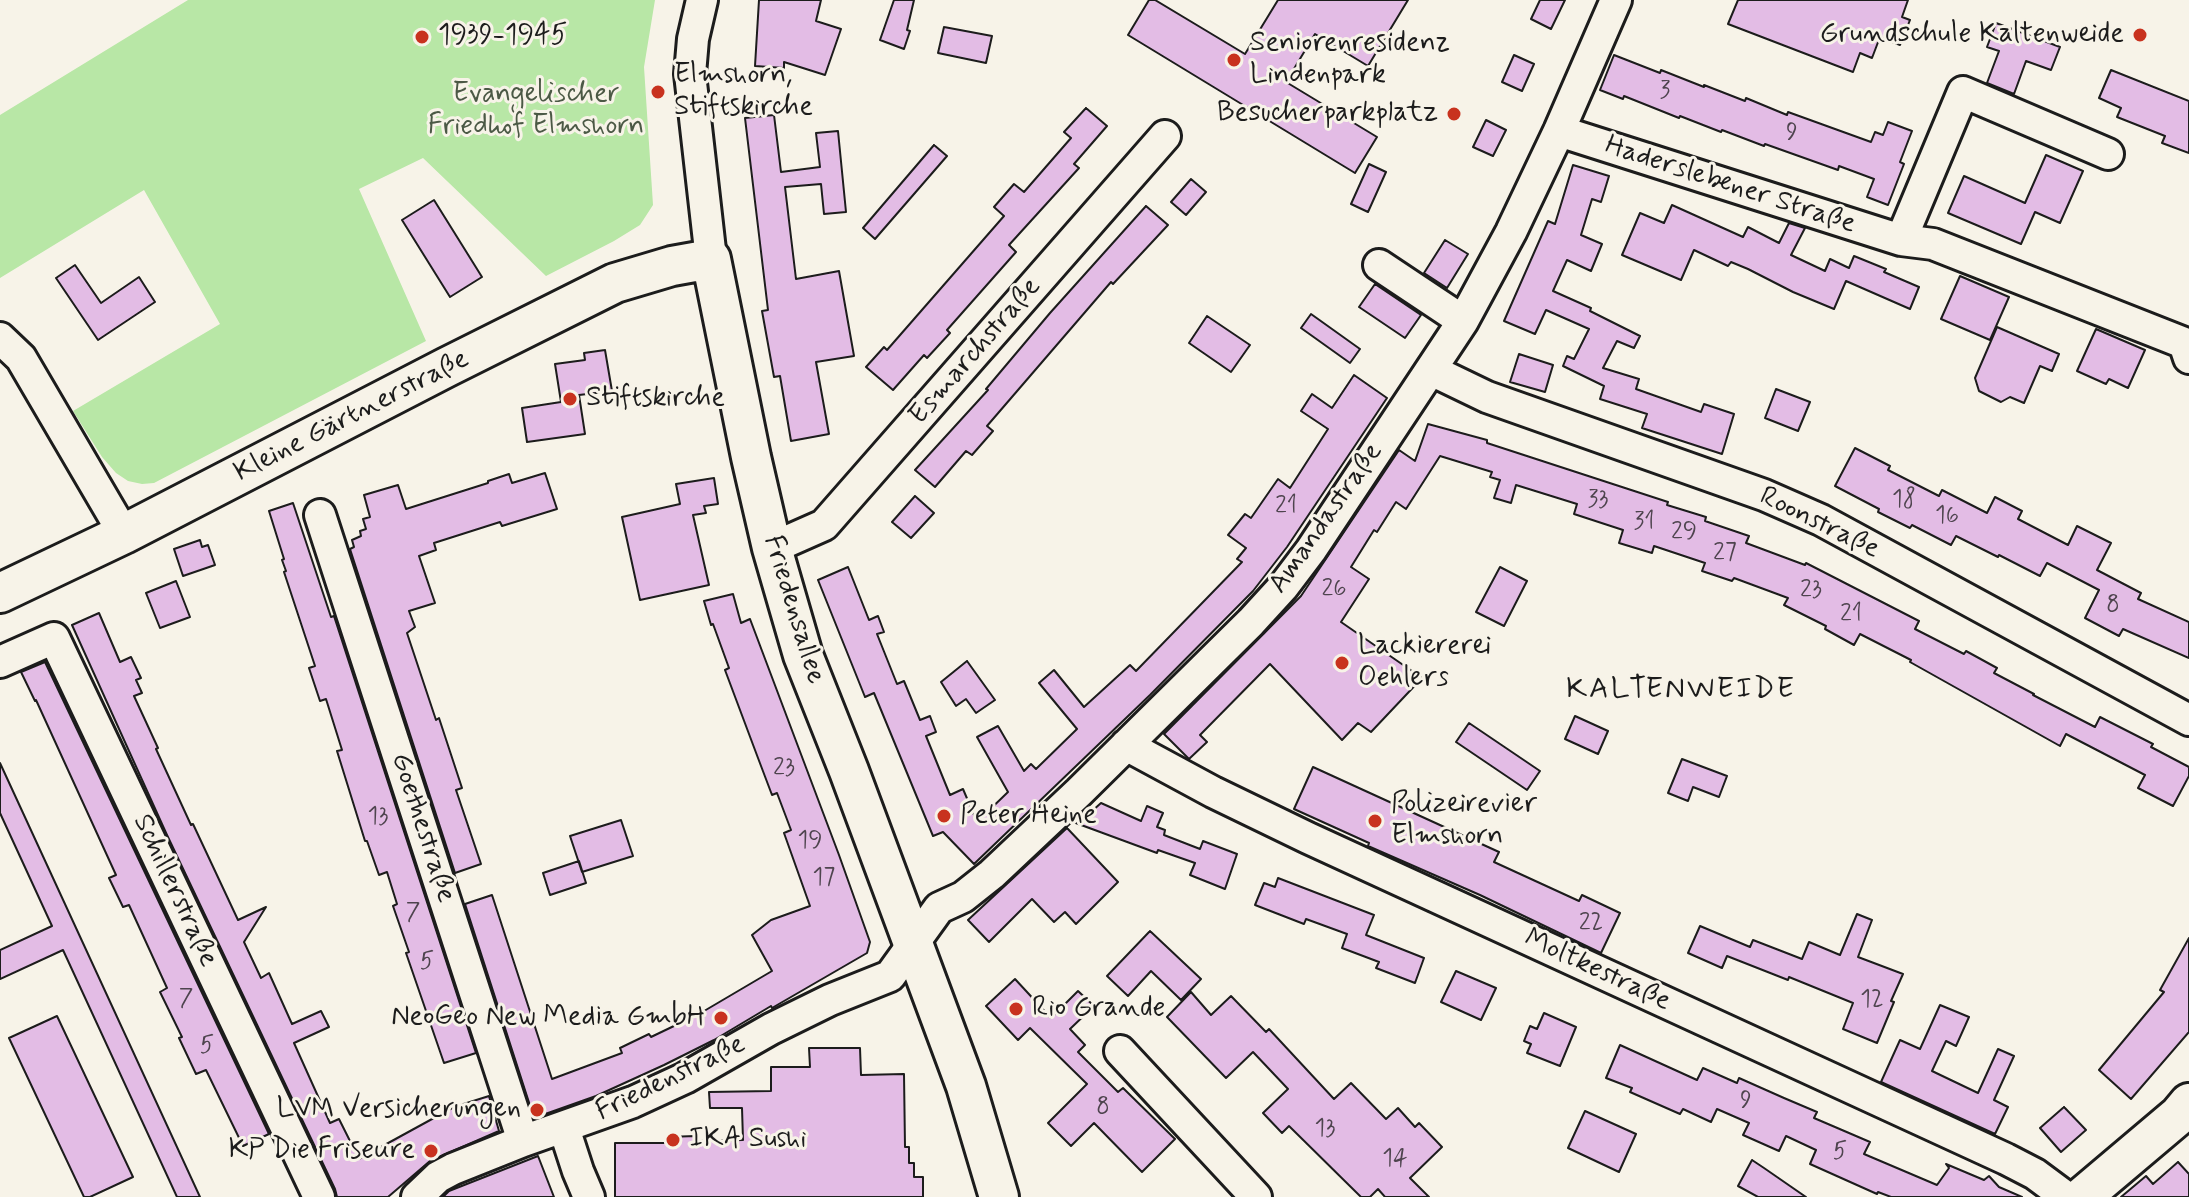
<!DOCTYPE html>
<html>
<head>
<meta charset="utf-8">
<style>
  body { margin:0 }
  canvas { display:block; background:#f7f3e8 }
</style>
</head>
<body>
<canvas width="2189" height="1197"></canvas>
<script>
const context = document.querySelector('canvas').getContext('2d');
context.lineJoin = 'round';
function fillPath(path, color) { context.fillStyle = color; context.fill(path, 'evenodd'); }
const toPath = rows => new Path2D(rows.map(r => 'M' + r).join(''));
function stroke(path, color, width, dash) { context.strokeStyle = color; context.lineWidth = width; context.lineCap = dash ? 'butt' : 'round'; context.setLineDash(dash || []); context.stroke(path); }
function drawText(font, color, halo, rows, align = 'center') {
  context.font = font + ' Mynerve,sans-serif'; context.lineWidth = 6; context.setLineDash([]); context.textBaseline = 'middle'; context.strokeStyle = halo; context.fillStyle = color; for (const [text, x, y, turn = 0] of rows) {
    context.save(); context.translate(x, y); context.rotate((+turn || 0) * Math.PI / 180); context.textAlign = isNaN(turn) ? turn : align; if (halo) context.strokeText(text, 0, 0); context.fillText(text, 0, 0); context.restore();
  }
}
fillPath(toPath([
  [188,0,655,0,644,67,653,205,640,225,614,241,546,276,423,158,359,189,426,341,154,483,142,484,128,481,116,473,102,457,73,411,220,324,144,190,0,278,0,115]
]), '#b8e7a6');
const building = toPath([
  [759,0,821,0,816,21,841,29,825,75,784,62,784,68,755,66,759,0],
  [894,0,914,0,907,30,910,31,904,49,880,40,894,0],
  [1149,0,1155,0,1245,54,1278,0,1408,0,1368,66,1315,34,1286,82,1377,137,1355,173,1128,35,1149,0],
  [1540,0,1565,0,1551,29,1531,19,1540,0],
  [1738,0,1908,0,1902,17,1910,20,1900,45,1880,37,1872,58,1860,53,1853,72,1728,24,1738,0],
  [1996,23,2060,47,2051,70,2026,61,2014,94,1987,83,1999,51,1987,47,1996,23],
  [944,27,992,36,986,63,938,53,944,27],
  [1514,55,1534,64,1522,91,1502,82,1514,55],
  [1614,55,1660,73,1661,70,1704,87,1704,85,1745,101,1746,98,1787,115,1788,112,1871,142,1875,132,1883,135,1888,122,1912,131,1900,162,1904,164,1888,205,1867,197,1874,179,1839,166,1838,170,1765,144,1764,146,1722,130,1721,132,1680,116,1679,118,1624,96,1623,99,1600,90,1614,55],
  [2111,70,2189,101,2189,153,2162,143,2165,136,2117,117,2121,108,2099,98,2111,70],
  [1086,108,1107,126,1074,164,1079,168,1009,245,1016,252,947,330,950,333,927,358,924,355,893,390,866,367,884,347,887,350,1004,216,994,207,1014,184,1024,192,1071,138,1064,132,1086,108],
  [774,115,781,172,820,167,816,133,838,131,846,212,824,214,821,184,785,187,796,279,839,271,854,356,816,362,829,434,791,441,780,376,774,377,762,311,768,310,745,118,774,115],
  [1486,120,1506,130,1493,156,1473,147,1486,120],
  [934,145,947,156,875,239,863,228,934,145],
  [2046,155,2083,171,2060,223,2035,212,2021,244,1948,213,1964,176,2025,203,2046,155],
  [1369,164,1386,172,1368,212,1351,204,1369,164],
  [1573,165,1609,176,1601,202,1592,199,1581,235,1602,244,1591,271,1567,260,1553,291,1591,308,1590,311,1640,336,1634,348,1617,341,1603,368,1639,379,1636,389,1701,412,1704,404,1734,414,1722,454,1642,428,1647,414,1600,399,1604,386,1563,366,1567,356,1574,359,1589,329,1546,310,1535,334,1504,321,1548,221,1555,224,1573,165],
  [1191,179,1206,192,1186,215,1171,202,1191,179],
  [434,200,482,277,450,297,402,220,434,200],
  [1672,205,1743,237,1748,227,1779,243,1789,223,1805,228,1791,255,1825,271,1830,259,1849,268,1854,256,1886,269,1884,272,1919,287,1910,309,1846,281,1834,309,1793,292,1748,269,1731,262,1728,266,1694,250,1681,280,1622,255,1640,213,1664,223,1672,205],
  [1146,206,1168,225,1113,284,1111,282,987,426,993,431,972,455,966,451,935,487,915,470,988,390,986,389,1050,313,1146,206],
  [1445,240,1468,254,1447,288,1424,273,1445,240],
  [75,265,101,303,139,277,155,302,98,340,56,278,75,265],
  [1960,276,2009,297,1990,340,1941,319,1960,276],
  [1375,284,1421,315,1405,338,1359,307,1375,284],
  [1311,314,1360,349,1350,363,1301,328,1311,314],
  [1207,316,1250,345,1231,372,1189,343,1207,316],
  [1997,327,2059,354,2052,371,2040,366,2024,403,2010,397,2001,402,1979,391,1975,378,1997,327],
  [2096,329,2145,350,2128,388,2109,379,2106,384,2077,371,2096,329],
  [605,350,612,391,579,395,585,434,527,442,522,408,561,402,555,364,585,360,584,353,605,350],
  [1519,354,1553,365,1545,392,1510,382,1519,354],
  [1354,375,1387,398,1287,547,1253,591,1150,695,974,864,943,832,933,836,874,693,865,697,818,580,848,567,869,620,878,616,884,632,877,634,897,684,904,681,920,720,930,716,936,732,926,736,950,795,963,789,977,822,1008,792,977,737,998,726,1024,771,1031,764,1036,769,1077,729,1039,683,1054,670,1084,707,1130,665,1136,671,1242,562,1237,559,1246,548,1228,535,1245,514,1251,518,1278,479,1290,488,1328,429,1301,411,1312,394,1332,408,1354,375],
  [1776,389,1810,402,1798,431,1765,418,1776,389],
  [1428,424,1487,440,1487,443,1668,502,1667,505,1706,517,1705,521,1749,536,1746,543,1805,565,1806,563,1919,621,1915,629,1964,654,1966,651,1997,668,1994,673,2034,694,2033,695,2095,727,2100,717,2153,744,2151,747,2189,767,2189,776,2173,806,2138,788,2145,775,2066,734,2060,746,1910,662,1911,660,1860,634,1854,645,1825,629,1826,626,1784,605,1788,598,1734,578,1732,581,1702,571,1705,563,1654,546,1652,553,1619,543,1623,530,1574,514,1577,504,1516,485,1511,503,1494,498,1500,480,1490,477,1492,472,1440,456,1406,509,1396,502,1377,532,1374,530,1351,567,1369,579,1341,622,1422,678,1371,732,1358,723,1342,740,1270,664,1200,735,1207,742,1189,759,1164,734,1301,596,1399,450,1415,461,1428,424],
  [1855,448,1890,466,1888,470,1939,496,1942,490,1987,513,1995,497,2022,511,2018,519,2068,545,2077,526,2111,543,2097,570,2141,593,2138,599,2189,622,2189,658,2123,629,2119,636,2085,618,2099,590,2047,563,2040,576,1999,555,1998,557,1956,536,1951,545,1912,525,1910,528,1878,512,1879,509,1835,486,1855,448],
  [545,473,557,509,502,526,500,522,434,543,436,550,419,556,435,603,409,611,415,627,407,633,436,720,439,718,462,788,456,790,481,864,455,873,350,549,354,547,352,540,361,536,360,531,366,529,363,519,370,517,364,495,398,485,406,509,488,483,488,481,509,474,512,483,545,473],
  [714,478,718,504,704,506,706,513,693,515,709,585,640,600,622,517,680,504,676,484,714,478],
  [915,496,934,513,911,538,892,522,915,496],
  [293,503,331,617,334,616,476,1053,444,1063,406,953,409,952,393,906,397,904,387,872,379,875,367,841,365,841,337,751,342,750,326,699,320,701,309,668,315,666,284,572,286,571,282,560,284,559,269,511,293,503],
  [200,540,202,547,208,545,215,565,183,576,174,549,200,540],
  [1500,567,1527,581,1504,626,1476,612,1500,567],
  [176,581,190,617,160,628,146,593,176,581],
  [733,594,741,623,750,619,839,855,870,942,867,953,772,1008,771,1006,714,1040,664,1065,596,1096,534,1118,465,904,492,895,552,1079,622,1053,620,1048,649,1034,651,1037,699,1014,772,971,752,935,771,920,810,906,784,833,791,830,777,793,772,795,758,758,725,670,729,668,713,624,711,625,704,601,733,594],
  [99,613,120,662,131,657,141,678,136,680,142,693,134,696,158,748,156,749,191,825,193,824,238,920,266,907,244,942,261,978,269,973,292,1024,321,1011,329,1027,294,1043,330,1123,339,1119,359,1159,454,1107,489,1096,499,1131,430,1161,388,1197,337,1197,335,1189,167,835,72,625,99,613],
  [967,661,995,700,976,713,966,699,956,706,941,682,967,661],
  [45,662,269,1134,243,1146,206,1070,196,1074,179,1038,182,1037,160,992,167,988,129,905,123,907,109,878,116,875,36,700,35,701,21,672,45,662],
  [1575,716,1608,731,1598,754,1565,739,1575,716],
  [1469,723,1540,771,1527,790,1456,742,1469,723],
  [1682,759,1727,776,1719,797,1693,787,1688,801,1668,793,1682,759],
  [0,763,200,1197,177,1197,63,950,0,979,0,950,52,926,0,813,0,763],
  [1313,767,1499,852,1494,862,1579,901,1582,895,1620,913,1601,953,1480,895,1368,846,1369,843,1294,809,1313,767],
  [1101,803,1141,821,1147,806,1163,813,1157,827,1165,830,1164,835,1200,849,1203,841,1237,854,1225,889,1190,875,1195,863,1158,850,1157,853,1073,822,1088,809,1091,812,1101,803],
  [621,820,633,856,582,872,570,836,621,820],
  [1067,828,1118,882,1076,924,1065,912,1054,922,1032,899,989,942,968,920,1067,828],
  [579,861,586,883,550,895,543,873,579,861],
  [1278,878,1374,915,1366,935,1424,958,1415,983,1376,968,1379,962,1342,948,1347,934,1306,919,1304,924,1255,905,1264,883,1275,887,1278,878],
  [1857,914,1872,920,1858,957,1903,974,1891,1001,1894,1002,1877,1043,1843,1029,1853,1003,1789,977,1788,980,1727,956,1722,968,1688,953,1700,926,1750,947,1753,940,1802,959,1809,942,1840,955,1857,914],
  [1150,931,1201,979,1181,1000,1151,971,1128,996,1107,976,1150,931],
  [2189,938,2189,1032,2131,1099,2099,1070,2164,992,2160,990,2189,938],
  [1456,971,1496,988,1481,1020,1441,1002,1456,971],
  [1015,979,1051,1018,1078,991,1094,1006,1070,1029,1085,1045,1078,1052,1118,1092,1123,1088,1175,1139,1142,1172,1094,1123,1071,1146,1048,1123,1087,1084,1030,1028,1018,1040,986,1006,1015,979],
  [1191,992,1211,1015,1231,996,1266,1032,1269,1029,1334,1099,1351,1083,1386,1119,1398,1108,1415,1127,1419,1123,1442,1147,1410,1178,1429,1197,1385,1197,1378,1189,1370,1197,1361,1197,1289,1126,1282,1133,1263,1113,1288,1089,1253,1052,1226,1078,1167,1017,1191,992],
  [1940,1005,1969,1017,1956,1046,1946,1041,1932,1071,1978,1093,1998,1049,2014,1056,1994,1100,2008,1107,1995,1134,1881,1082,1900,1040,1920,1049,1940,1005],
  [1544,1013,1576,1027,1560,1066,1527,1053,1531,1044,1524,1041,1530,1026,1537,1029,1544,1013],
  [57,1016,133,1177,90,1197,84,1197,9,1038,57,1016],
  [1620,1045,1697,1080,1703,1068,1737,1083,1739,1078,1784,1098,1817,1112,1814,1118,1870,1142,1864,1154,1937,1185,1949,1168,1946,1164,1984,1180,1989,1176,1999,1187,2022,1197,1891,1197,1878,1192,1877,1194,1810,1164,1816,1150,1786,1136,1779,1151,1743,1135,1749,1123,1717,1109,1711,1122,1683,1109,1680,1114,1630,1092,1632,1088,1606,1078,1620,1045],
  [809,1048,860,1048,861,1075,904,1074,905,1147,909,1147,909,1163,914,1163,914,1177,923,1177,923,1197,615,1197,615,1143,666,1143,666,1137,696,1136,696,1141,743,1140,742,1108,710,1108,709,1092,771,1091,771,1067,810,1067,809,1048],
  [2064,1107,2086,1130,2061,1152,2040,1128,2064,1107],
  [1585,1111,1636,1134,1619,1172,1568,1148,1585,1111],
  [538,1156,554,1197,443,1197,449,1191,538,1156],
  [1752,1160,1764,1168,1806,1197,1758,1197,1738,1186,1752,1160],
  [2178,1162,2189,1174,2189,1197,2121,1197,2146,1176,2153,1184,2178,1162]
]);
fillPath(building, '#e3bce5');
stroke(building, '#1c1c1c', 2);
const minor = toPath([
  [702,0,693,39,690,74,711,259],
  [1559,131,1901,240,1933,244,2184,343,2189,358],
  [1901,240,1963,92,2108,154],
  [1379,265,1463,321],
  [0,338,21,358,124,534],
  [1431,370,1487,397,1764,495,1821,520,2189,720],
  [320,515,523,1141],
  [772,548,824,525,1165,136],
  [0,662,54,638,319,1197],
  [1126,745,1213,792,1308,838,2006,1159,2035,1174,2066,1197],
  [1120,1051,1256,1197],
  [564,1128,578,1171,589,1197],
  [417,1197,438,1177,453,1169,523,1141,633,1102,685,1078,771,1029,830,1000,890,976,939,908,963,897,992,874,1079,792,1251,622,1283,587,1311,550,1463,321,1511,232,1559,131,1616,0]
]);
const major = toPath([
  [0,593,124,534,447,367,615,283,672,266,711,259,751,457,772,548,803,655,849,771,966,1086,999,1197],
  [2082,1197,2179,1115,2189,1103]
]);
stroke(minor, '#1c1c1c', 36);
stroke(major, '#1c1c1c', 44);
stroke(minor, '#f7f3e8', 30);
stroke(major, '#f7f3e8', 38);
for (const [x, y, r, color] of [
  [2140,35,8,"#c8321e"],
  [422,37,8,"#c8321e"],
  [1234,60,8,"#c8321e"],
  [658,92,8,"#c8321e"],
  [1454,114,8,"#c8321e"],
  [570,399,8,"#c8321e"],
  [1342,663,8,"#c8321e"],
  [944,816,8,"#c8321e"],
  [1375,821,8,"#c8321e"],
  [1016,1009,8,"#c8321e"],
  [721,1018,8,"#c8321e"],
  [537,1110,8,"#c8321e"],
  [673,1140,8,"#c8321e"],
  [431,1151,8,"#c8321e"]
]) { const dot = new Path2D(); dot.arc(x, y, r, 0, 2 * Math.PI); context.fillStyle = color; context.fill(dot); stroke(dot, '#f7f3e8', 3); }
drawText('24px', '#4e444e', null, [
  ["3",1665,92],
  ["9",1792,134],
  ["33",1598,501],
  ["18",1904,501],
  ["21",1286,507],
  ["16",1947,517],
  ["31",1644,523],
  ["29",1684,533],
  ["27",1725,554],
  ["26",1334,590],
  ["23",1811,591],
  ["8",2113,606],
  ["21",1851,615],
  ["23",784,769],
  ["13",378,818],
  ["19",810,842],
  ["17",824,879],
  ["7",413,914],
  ["22",1591,924],
  ["5",427,963],
  ["7",186,1000],
  ["12",1872,1001],
  ["5",207,1047],
  ["9",1746,1102],
  ["8",1103,1108],
  ["13",1325,1130],
  ["5",1840,1153],
  ["14",1395,1160]
]);
drawText('28px', '#1c1c1c', '#f7f3e8', [
  ["Grundschule Kaltenweide",2124,35,"right"],
  ["1939-1945",438,37],
  ["Seniorenresidenz",1250,44],
  ["Lindenpark",1250,76],
  ["Elmshorn,",674,76],
  ["Stiftskirche",674,108],
  ["Besucherparkplatz",1438,114,"right"],
  ["Stiftskirche",586,399],
  ["Lackiererei",1358,647],
  ["Oehlers",1358,679],
  ["Polizeirevier",1391,805],
  ["Elmshorn",1391,837],
  ["Peter Heine",960,816],
  ["Rio Grande",1032,1009],
  ["NeoGeo New Media GmbH",705,1018,"right"],
  ["LVM Versicherungen",521,1110,"right"],
  ["IKA Sushi",689,1140],
  ["KP Die Friseure",415,1151,"right"]
], 'left');
drawText('28px', '#4b5945', '#f7f3e8', [
  ["Evangelischer",536,95],
  ["Friedhof Elmshorn",536,127]
]);
drawText('28px', '#1c1c1c', '#f7f3e8', [
  ["Haderslebener Straße",1730,186,18],
  ["Esmarchstraße",976,352,-49],
  ["Kleine Gärtnerstraße",352,417,-27],
  ["Amandastraße",1327,519,-55],
  ["Roonstraße",1819,524,26],
  ["Friedensallee",793,610,73],
  ["Goethestraße",422,828,72],
  ["Schillerstraße",174,891,65],
  ["Moltkestraße",1597,971,25],
  ["Friedenstraße",671,1079,-26]
]);
context.letterSpacing = '2px';
drawText('30px', '#1c1c1c', '#f7f3e8', [
  ["KALTENWEIDE",1681,691]
]);
context.letterSpacing = '0px';
</script>
</body>
</html>
